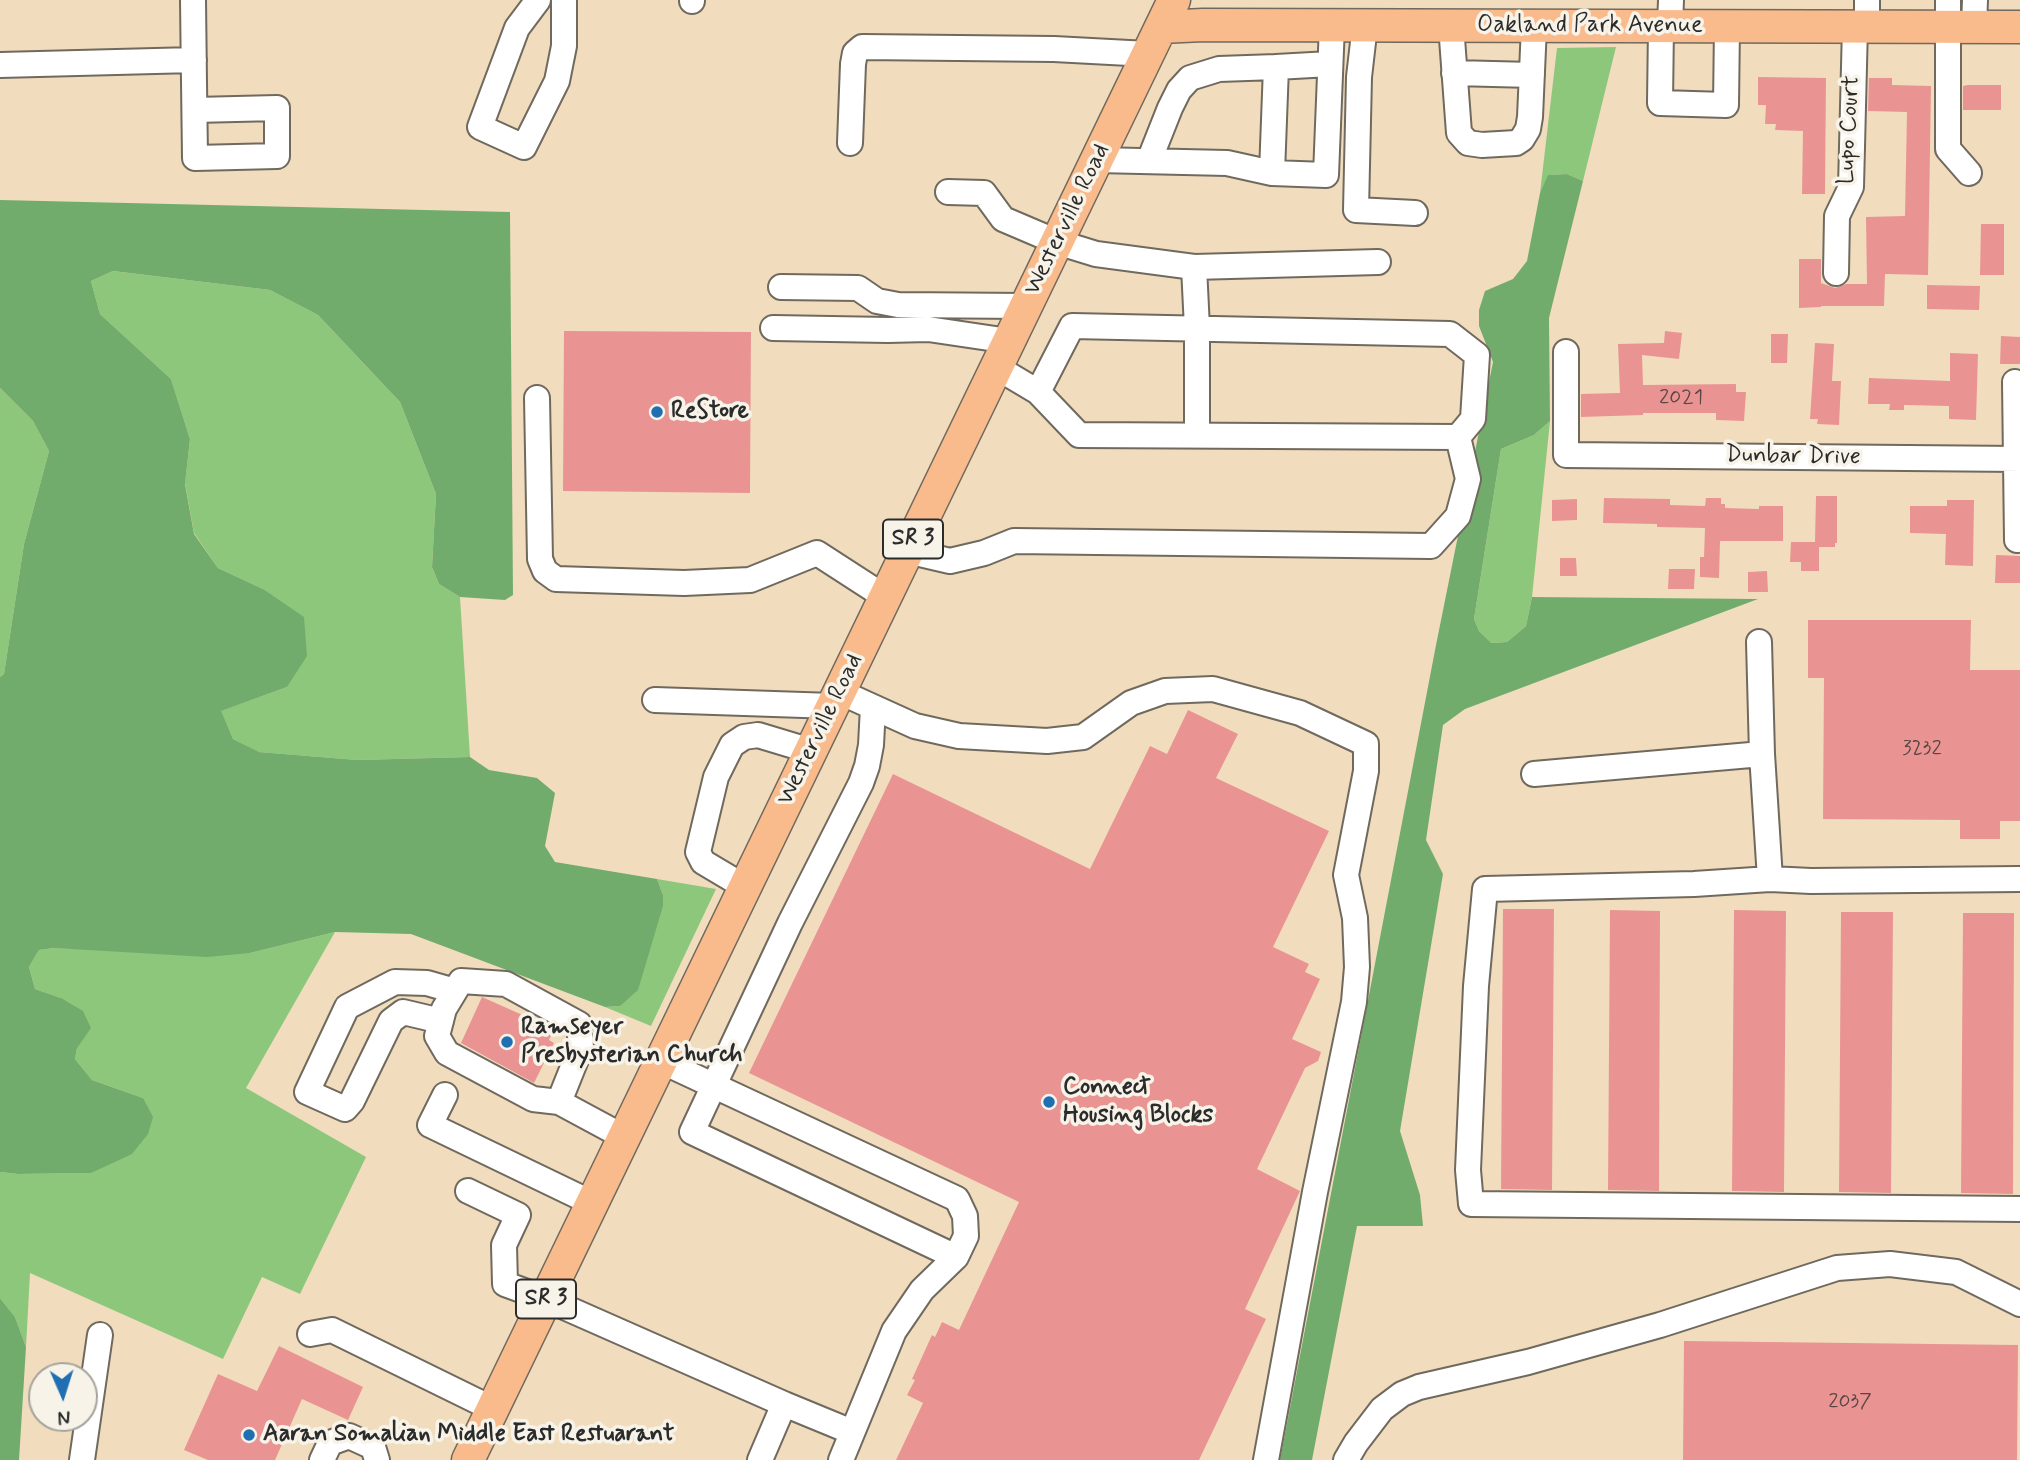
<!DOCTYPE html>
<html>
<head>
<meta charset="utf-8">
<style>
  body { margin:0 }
  #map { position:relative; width:2020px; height:1460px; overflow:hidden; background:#f1ddbe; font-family:Mynerve,sans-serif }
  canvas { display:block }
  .north { position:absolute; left:28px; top:1362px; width:70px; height:70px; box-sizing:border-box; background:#f7f3e8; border:2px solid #a5a39c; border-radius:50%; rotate:177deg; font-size:19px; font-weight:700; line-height:28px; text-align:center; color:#2b2b2b }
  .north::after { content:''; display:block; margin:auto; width:24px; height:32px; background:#1f6fb2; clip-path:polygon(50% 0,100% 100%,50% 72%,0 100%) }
</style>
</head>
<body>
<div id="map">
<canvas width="2020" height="1460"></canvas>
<div class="north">N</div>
</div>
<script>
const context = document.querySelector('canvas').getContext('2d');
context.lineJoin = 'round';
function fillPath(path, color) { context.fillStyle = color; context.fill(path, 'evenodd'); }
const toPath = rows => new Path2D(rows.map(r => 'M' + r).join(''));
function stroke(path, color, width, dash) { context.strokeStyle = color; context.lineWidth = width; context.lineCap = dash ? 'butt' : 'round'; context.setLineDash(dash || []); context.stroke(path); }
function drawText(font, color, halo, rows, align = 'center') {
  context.font = font + ' Mynerve,sans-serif'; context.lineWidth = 7; context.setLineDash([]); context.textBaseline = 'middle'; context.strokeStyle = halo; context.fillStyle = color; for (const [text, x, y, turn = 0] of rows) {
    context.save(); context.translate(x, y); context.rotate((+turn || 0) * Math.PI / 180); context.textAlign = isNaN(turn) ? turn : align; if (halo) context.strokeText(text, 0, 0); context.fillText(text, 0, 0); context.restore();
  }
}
fillPath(toPath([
  [1616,47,1583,181,1567,174,1549,175,1540,193,1557,48],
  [113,271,270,290,318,315,400,402,436,494,432,567,439,584,460,597,470,757,357,760,258,752,233,739,220,711,287,687,263,589,218,568,194,533,185,483,190,439,171,379,100,314,91,281],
  [0,388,33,421,49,451,24,544,4,674,0,677],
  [1550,421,1532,597,1526,626,1507,642,1490,643,1479,631,1474,619,1501,449,1534,435],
  [657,879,716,889,651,1026,605,1007,620,1006,663,895],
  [335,932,246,1088,366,1157,300,1294,262,1277,223,1359,30,1273,26,1347,15,1317,0,1298,0,1172,18,1174,91,1173,143,1098,92,1080,75,1059,77,1048,61,998,35,989,29,967,39,950,54,948,250,953]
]), '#8dc77c');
fillPath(toPath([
  [1567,174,1583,181,1549,318,1550,421,1534,435,1501,449,1474,619,1479,631,1491,643,1507,642,1526,626,1532,597,1758,599,1465,709,1443,725,1426,840,1443,874,1400,1131,1420,1195,1423,1226,1357,1226,1312,1460,1280,1460,1436,645,1493,362,1479,326,1479,310,1485,291,1513,279,1527,261,1540,193,1548,175],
  [0,200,510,212,513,595,505,600,460,597,439,584,432,567,436,494,400,402,318,315,270,290,113,271,91,281,100,314,171,379,190,439,185,484,194,534,218,568,263,589,304,617,307,656,287,687,221,711,233,739,259,752,357,760,470,757,489,770,537,778,555,793,545,846,555,862,657,879,663,895,663,906,638,990,620,1006,605,1007,411,934,335,932,250,953,207,957,54,948,39,950,29,967,35,989,61,998,83,1011,91,1028,77,1048,75,1059,92,1080,143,1098,153,1117,148,1134,132,1154,91,1173,18,1174,0,1172,0,677,4,674,24,544,49,451,33,421,0,388],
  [0,1298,15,1317,26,1347,19,1460,0,1460]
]), '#72ac6c');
fillPath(toPath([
  [1758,77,1826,78,1825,194,1802,194,1803,131,1775,130,1776,124,1765,124,1766,105,1758,105],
  [1869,78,1892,78,1892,85,1931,86,1928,275,1885,274,1884,306,1821,306,1821,307,1799,308,1799,259,1821,259,1821,283,1835,288,1846,284,1867,284,1866,217,1905,216,1907,112,1868,111],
  [1968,85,2001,85,2001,110,1963,110,1963,86],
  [1981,224,2004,224,2004,275,1980,275],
  [1927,285,1980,286,1979,310,1927,309],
  [564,331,751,332,750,493,563,491],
  [1665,331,1682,333,1679,359,1642,355,1643,385,1736,384,1736,392,1746,392,1744,421,1716,420,1716,413,1643,413,1643,415,1581,417,1581,394,1620,393,1618,344,1664,343],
  [1771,334,1788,334,1787,363,1771,363],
  [2001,336,2020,337,2020,364,2000,364],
  [1815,343,1834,344,1832,381,1841,381,1839,425,1817,424,1818,419,1810,419],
  [1950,353,1978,354,1976,420,1949,419,1949,406,1904,405,1904,410,1889,410,1890,404,1868,404,1869,378,1950,381],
  [1816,496,1837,496,1837,543,1835,543,1835,547,1819,547,1819,571,1801,571,1801,562,1790,562,1791,542,1815,542],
  [1604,498,1670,499,1670,505,1705,506,1706,498,1721,498,1721,504,1725,504,1725,508,1759,509,1759,506,1783,506,1783,541,1720,541,1719,578,1700,577,1700,557,1704,557,1705,528,1657,527,1657,524,1603,523],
  [1577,499,1577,520,1552,521,1552,500],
  [1947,500,1974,500,1973,566,1945,565,1946,534,1910,533,1910,506,1947,506],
  [1996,555,2020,556,2020,583,1995,583],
  [1560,558,1576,558,1577,576,1560,576],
  [1669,569,1695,569,1694,589,1668,589],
  [1767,571,1768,592,1748,592,1748,572],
  [1808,620,1971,620,1970,670,2020,670,2020,821,2000,821,2000,839,1960,839,1960,820,1823,819,1824,678,1808,678],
  [1188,710,1238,734,1216,778,1329,831,1273,947,1309,964,1305,972,1320,979,1292,1039,1321,1052,1318,1061,1305,1068,1257,1169,1300,1191,1245,1309,1266,1319,1199,1460,896,1460,923,1403,907,1395,915,1380,912,1379,932,1335,935,1337,942,1322,959,1330,1019,1202,749,1073,893,774,1090,869,1150,746,1167,754],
  [1503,909,1554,909,1552,1190,1501,1189],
  [1610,910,1660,911,1659,1191,1608,1190],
  [1734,910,1786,911,1784,1192,1732,1191],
  [1841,912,1893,912,1891,1193,1839,1192],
  [1963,913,2014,913,2013,1194,1961,1193],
  [482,997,554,1029,549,1040,554,1043,534,1083,461,1043],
  [1684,1341,2018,1345,2017,1460,1683,1460],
  [279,1346,363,1387,348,1420,302,1399,275,1460,208,1460,184,1450,218,1374,257,1391]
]), '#e99492');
const minor = toPath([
  [193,0,194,82,195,158,277,156,277,108,195,110],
  [538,0,517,28,480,127,524,147,557,81,564,46,564,0],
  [692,0,692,1],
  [1948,0,1948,149,1969,173],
  [1365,25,1359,77,1356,210,1415,213],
  [1451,25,1459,133,1468,143,1482,145,1516,143,1522,139,1528,129,1530,117,1534,26],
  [1661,26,1660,103,1726,105,1727,26],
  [1670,26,1671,0],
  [1867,26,1867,0],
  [1974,27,1975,0],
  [0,65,194,60],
  [1454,73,1532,75],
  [850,143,853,64,855,53,862,47,1054,49,1148,54],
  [1097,160,1227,163,1272,173,1326,175,1332,25],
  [1149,161,1170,108,1179,90,1190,78,1219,69,1276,67],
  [1272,173,1276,67,1330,64],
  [948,192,984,193,1003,219,1057,242,1096,254,1194,267,1197,328,1197,435],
  [1194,267,1378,262],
  [1836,273,1837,216,1851,187,1855,26],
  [781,287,858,288,877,301,898,305,1026,306],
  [773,328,888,330,928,329,1009,341],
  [1566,352,1566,455,2020,459],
  [2015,382,2017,540],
  [1038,392,1072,326,1450,334,1477,355,1473,419,1458,437],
  [537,398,540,559,545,571,556,579,684,583,750,580,817,553,885,597],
  [907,551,950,561,984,553,1014,541,1431,546,1458,516,1468,479,1458,437,1079,435,1038,392,996,367],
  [1759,642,1762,754,1770,879],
  [840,692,915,726,959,736,1047,741,1083,737,1131,703,1165,691,1213,689,1300,713,1366,744,1366,771,1346,875,1355,918,1357,967,1354,1002,1315,1192,1266,1460],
  [655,700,833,706],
  [873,707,871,745,867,766,861,783,790,923,692,1132,956,1257],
  [1534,774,1762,754],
  [2020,879,1811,881,1770,879,1694,884,1485,889,1476,986,1468,1170,1471,1204,2020,1209],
  [745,887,703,862,698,852,716,777,732,745,744,737,758,735,811,751],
  [441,1021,403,1012,391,1021,352,1101,345,1109,307,1092,347,1007,395,982,427,983,455,991],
  [661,1061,957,1199,965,1216,966,1236,956,1257,922,1290,894,1331,841,1460],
  [445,1095,430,1125,592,1203],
  [559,1102,533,1099,447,1053,437,1036,444,1009,461,981,506,984,579,1024,581,1047,559,1102,624,1137],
  [468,1191,518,1215,504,1245,505,1284,546,1299,784,1404,760,1460],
  [310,1334,332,1330,493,1409],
  [784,1404,852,1432],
  [82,1460,100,1335],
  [322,1460,330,1443,349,1436,373,1447,377,1460],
  [1346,1460,1356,1443,1382,1409,1402,1394,1419,1387,1528,1362,1660,1325,1837,1268,1890,1264,1956,1272,2020,1304]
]);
const major = toPath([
  [1161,27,1203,25,2020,27],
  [468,1460,1174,0]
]);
stroke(minor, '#70695e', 28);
stroke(major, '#70695e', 35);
stroke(minor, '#fff', 24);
stroke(major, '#fabb8c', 32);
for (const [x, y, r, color] of [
  [657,412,7,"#1f6fb2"],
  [507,1042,7,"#1f6fb2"],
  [1049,1102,7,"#1f6fb2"],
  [249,1435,7,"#1f6fb2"]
]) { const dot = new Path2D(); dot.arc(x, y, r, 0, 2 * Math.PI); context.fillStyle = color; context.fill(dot); stroke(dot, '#f7f3e8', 2.5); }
drawText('21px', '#5a4545', null, [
  ["2021",1681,399],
  ["3232",1922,750],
  ["2037",1850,1403]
]);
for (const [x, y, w] of [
  [913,539,60],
  [546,1299,60]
]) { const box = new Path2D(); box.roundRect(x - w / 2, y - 19.5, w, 39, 5); context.fillStyle = '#f7f3e8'; context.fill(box); stroke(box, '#2b2b2b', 2); }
drawText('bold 23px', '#2b2b2b', null, [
  ["SR 3",913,539],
  ["SR 3",546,1299]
]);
drawText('24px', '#2b2b2b', '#f7f3e8', [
  ["Oakland Park Avenue",1590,26],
  ["Lupo Court",1850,130,-87],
  ["Westerville Road",1068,220,-64],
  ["Dunbar Drive",1793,457,1],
  ["Westerville Road",821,730,-64]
]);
drawText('bold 24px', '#2b2b2b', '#f7f3e8', [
  ["ReStore",671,412],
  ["Ramseyer",521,1028],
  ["Presbysterian Church",521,1056],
  ["Connect",1063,1088],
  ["Housing Blocks",1063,1116],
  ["Aaran Somalian Middle East Restuarant",263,1435]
], 'left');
</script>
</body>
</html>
